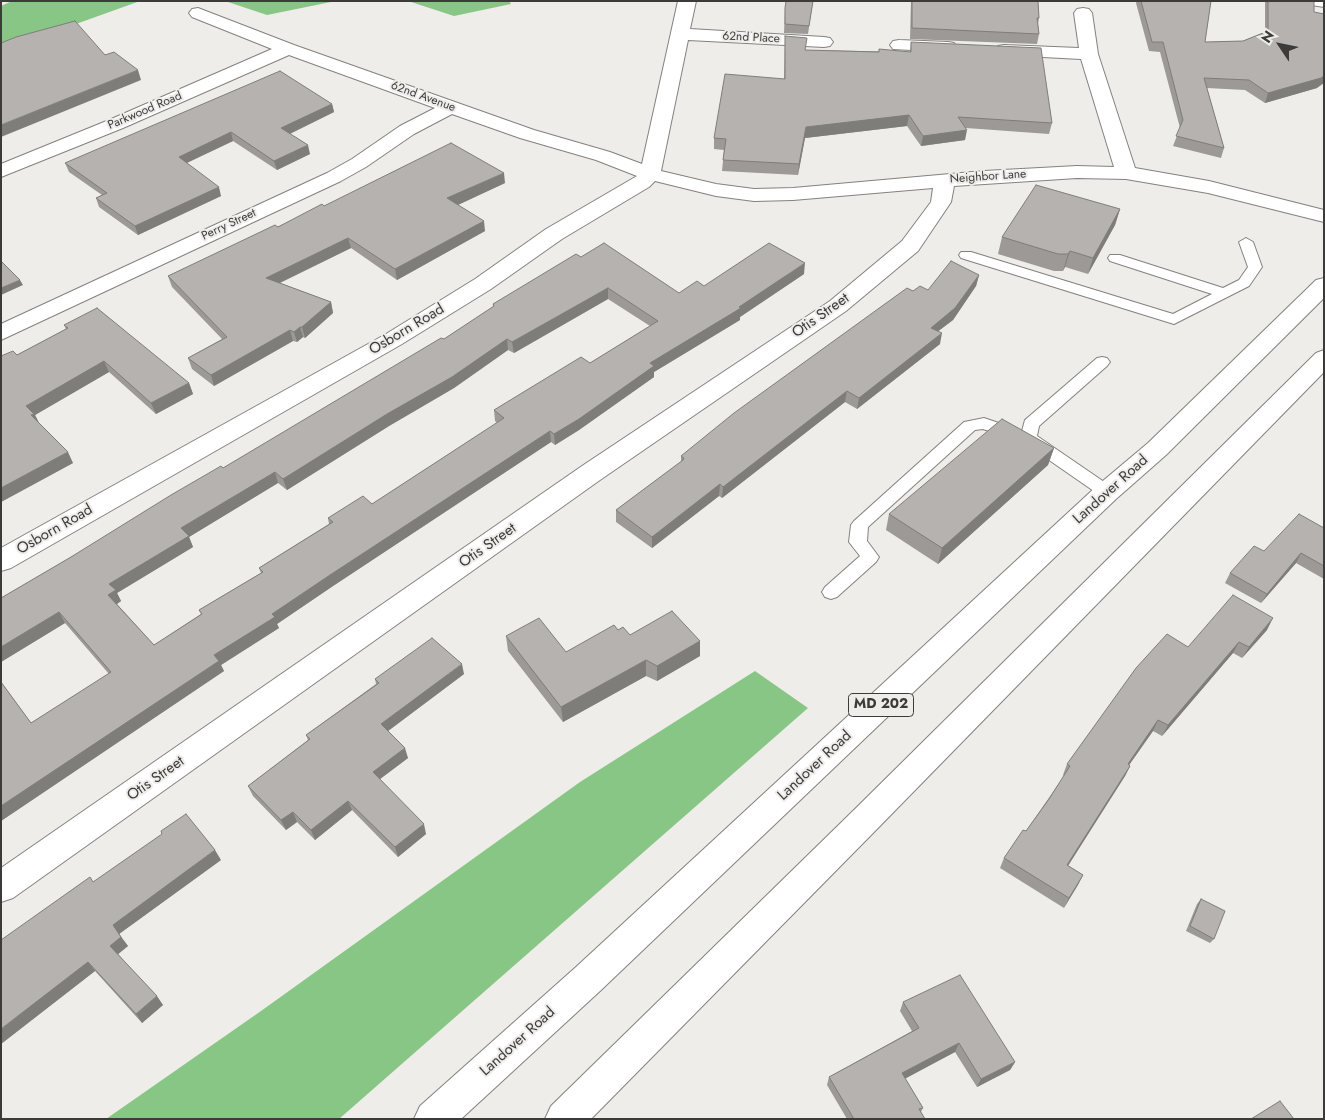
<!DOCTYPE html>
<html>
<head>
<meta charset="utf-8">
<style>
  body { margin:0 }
  #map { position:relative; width:1325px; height:1120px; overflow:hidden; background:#efedea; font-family:Jost,sans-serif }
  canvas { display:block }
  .frame { position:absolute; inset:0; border:2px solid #3c3b3a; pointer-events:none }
  .north { position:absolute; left:1255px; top:20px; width:50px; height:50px; -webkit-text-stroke:4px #efedea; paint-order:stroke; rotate:304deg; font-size:14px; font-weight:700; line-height:20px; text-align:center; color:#3c3b3a }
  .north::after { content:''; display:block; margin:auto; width:18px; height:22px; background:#3c3b3a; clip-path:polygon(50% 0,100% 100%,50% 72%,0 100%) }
</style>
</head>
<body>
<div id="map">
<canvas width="1325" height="1120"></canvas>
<div class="frame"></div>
<div class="north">N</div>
</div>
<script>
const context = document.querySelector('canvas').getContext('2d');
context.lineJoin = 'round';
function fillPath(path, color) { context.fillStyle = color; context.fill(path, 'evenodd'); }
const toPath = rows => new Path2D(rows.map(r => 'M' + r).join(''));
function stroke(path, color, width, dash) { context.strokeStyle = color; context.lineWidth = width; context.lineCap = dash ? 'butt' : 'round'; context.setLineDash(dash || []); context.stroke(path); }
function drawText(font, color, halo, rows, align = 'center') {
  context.font = font + ' Jost,sans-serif'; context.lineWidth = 4; context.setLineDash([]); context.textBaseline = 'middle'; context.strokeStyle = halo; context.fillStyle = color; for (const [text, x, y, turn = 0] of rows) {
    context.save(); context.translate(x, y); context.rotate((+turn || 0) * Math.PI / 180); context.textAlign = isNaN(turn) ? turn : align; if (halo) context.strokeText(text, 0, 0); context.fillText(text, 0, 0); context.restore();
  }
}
fillPath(toPath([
  [12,1,140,1,1,51,1,6],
  [225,1,336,1,267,15],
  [408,1,509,1,511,4,454,16],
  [755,671,808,708,339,1119,106,1119,261,1011,580,782]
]), '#88c685');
const lane = toPath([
  [1246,238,1253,242,1262,267,1249,286,1174,324,961,258,959,255,961,252,971,252,1173,314,1212,294,1110,261,1108,258,1110,255,1120,255,1223,288,1239,280,1248,267,1239,242,1246,238],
  [1102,357,1107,358,1110,362,1107,366,1039,426,1037,436,1113,488,1115,492,1113,496,1107,498,1101,496,1023,442,1021,438,1016,440,983,429,975,430,868,527,867,541,879,557,876,562,837,597,831,599,825,597,822,592,825,587,860,556,849,542,851,525,854,521,964,422,984,418,1022,431,1025,420,1097,358,1102,357]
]);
const street = toPath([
  [678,1,696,1,690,29,824,37,830,38,833,42,830,46,824,47,688,40,661,171,716,184,754,189,793,188,984,171,1077,166,1114,167,1081,59,1004,55,998,54,995,50,998,46,1004,45,1079,48,1074,13,1077,9,1083,8,1089,9,1092,13,1098,54,1135,168,1209,181,1324,210,1324,222,1208,193,1126,179,1077,178,954,186,951,202,918,251,846,311,600,480,13,898,1,902,1,868,582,466,830,301,902,241,931,202,933,188,793,200,754,201,716,196,655,181,649,187,562,239,491,289,402,344,11,568,1,571,1,548,386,334,475,279,546,229,637,176,596,160,520,138,452,114,414,134,366,167,341,181,1,340,1,324,327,173,352,159,400,126,435,108,289,55,123,128,1,177,1,164,109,120,272,49,192,17,189,13,192,9,198,8,294,45,534,130,610,152,642,164,678,1],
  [1309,1,1324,1,1324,7,1311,5,1309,1],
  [899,40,948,42,954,43,957,47,954,51,948,52,893,49,890,45,893,41,899,40]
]);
const primary = toPath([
  [1324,278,1324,298,1166,455,1116,499,600,991,461,1119,414,1119,420,1106,576,967,1098,485,1148,443,1316,280,1324,278],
  [1324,350,1324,372,876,830,591,1119,545,1119,551,1106,854,810,1316,353,1324,350]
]);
stroke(lane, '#84817f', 2);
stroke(street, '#84817f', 2);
stroke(primary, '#84817f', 2);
fillPath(lane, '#fff');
fillPath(street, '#fff');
fillPath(primary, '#fff');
fillPath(toPath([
  [813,1,808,34,784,33,785,8],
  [911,1,1038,1,1039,18,1038,24,1039,34,1037,44,910,39],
  [1137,1,1211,1,1205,42,1243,41,1265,32,1265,1,1314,1,1314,12,1317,88,1265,103,1245,90,1207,88,1224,148,1221,158,1173,146,1180,128,1160,52,1149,51,1136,3],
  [785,36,806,50,910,52,911,42,1052,123,1049,134,966,128,965,140,921,146,907,126,805,138,798,175,722,171,724,150,714,149,714,138,784,79],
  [332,104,334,112,290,134,310,154,277,170,233,141,187,163,221,196,138,235,99,207,96,198,102,195,69,172,65,163],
  [505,183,458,205,485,231,397,280,351,248,280,283,331,302,333,313,305,338,303,337,297,342,293,341,214,386,192,369,188,358,222,339,172,287,168,276,324,206],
  [1120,209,1115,225,1088,274,1065,267,1063,271,1054,271,998,254,1002,237],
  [581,257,679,293,704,286,804,274,740,317,740,320,654,372,654,377,579,430,555,445,551,442,333,586,277,624,279,628,221,665,224,671,1,821,1,682,31,723,109,674,65,623,1,662,1,598,444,339,493,307,493,304],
  [608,299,650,326,590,363,494,410,495,421,497,423,372,504,328,518,329,524,259,568,261,573,199,610,201,614,154,645,117,604,121,601,117,593,193,547,189,537,278,483,287,490,389,426,454,388,508,350,514,353],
  [979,275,976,286,953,320,938,331,940,344,857,409,845,402,722,498,719,496,652,548,616,522,616,510,681,462,681,456,913,291,928,290],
  [64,325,189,383,193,394,156,414,109,372,35,415,39,423,73,463,1,502,17,355,66,329],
  [1054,448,1048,465,938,564,886,530,889,514],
  [1324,528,1324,579,1296,563,1261,603,1225,583,1230,573,1264,551],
  [618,630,630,635,700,641,700,656,657,681,646,676,563,722,508,651,506,636,566,652],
  [1267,630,1242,658,1233,653,1162,736,1153,731,1129,765,1130,766,1125,776,1068,866,1083,875,1064,908,1000,868,1004,858,1026,831,1064,776,1063,775,1067,764,1188,647],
  [464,674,388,731,408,758,380,779,426,834,398,857,352,810,315,840,297,822,286,830,253,796,248,786,308,740,306,735,376,684,375,679],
  [221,860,119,934,128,946,118,954,163,1005,142,1023,95,971,1,1044,93,882],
  [1201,899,1214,939,1210,943,1186,931,1197,904],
  [903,1002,1015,1062,1010,1070,977,1087,955,1052,905,1078,923,1108,921,1112,925,1119,847,1119,827,1085,829,1077,912,1031,900,1011]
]), '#9c9996');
fillPath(toPath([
  [138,70,141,80,1,137,1,125],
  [1324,76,1324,83,1317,88,1265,103,1268,93],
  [332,104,334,112,283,137,281,128],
  [909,115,907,126,805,138,798,175,799,164,806,127],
  [967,130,965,140,921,146,923,136],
  [231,132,233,141,182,165,179,157],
  [308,145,310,154,277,170,274,161],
  [504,173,505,183,449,209,447,198],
  [219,187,221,196,138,235,135,226],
  [1120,209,1115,225,1088,274,1093,258],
  [484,221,485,231,397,280,395,269],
  [348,238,351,248,269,288,266,278],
  [1070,251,1065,267,1063,271,1068,254],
  [805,263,804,274,740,317,740,320,654,372,654,377,579,430,555,445,554,434,650,363,739,307],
  [979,275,976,286,953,320,928,339,931,328],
  [20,280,23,285,1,295,1,288],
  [608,288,608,299,514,353,512,342],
  [331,302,333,313,305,338,302,327],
  [300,327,303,337,297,342,294,332],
  [290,330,293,341,214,386,211,375],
  [942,333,940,344,857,409,859,398],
  [507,339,508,350,454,388,389,426,287,490,283,479],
  [104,361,109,372,35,415,40,425,37,426,26,406],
  [189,383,193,394,156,414,151,403],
  [847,391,845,402,722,498,723,487],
  [550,431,551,442,333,586,277,624,279,628,221,665,224,671,1,821,1,806,272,614,330,575],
  [1054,448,1048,465,938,564,942,548],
  [68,452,73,463,1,502,1,488],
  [275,472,278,483,189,537,193,547,117,593,121,601,114,606,108,595,109,584,181,528],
  [720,484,719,496,652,548,652,537],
  [1301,553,1296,563,1261,603,1267,594],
  [59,612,65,623,1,662,1,647],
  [1273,618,1267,630,1242,658,1249,647],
  [700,641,700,656,657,681,657,666],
  [1239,642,1233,653,1162,736,1168,725],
  [646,660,646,676,563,722,561,707],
  [462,664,464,674,384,734,381,724],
  [1158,720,1153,731,1122,775,1128,764],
  [405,748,408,758,376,782,373,772],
  [1130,766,1125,776,1062,875,1067,865],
  [348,801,352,810,315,840,311,830],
  [293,812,297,822,286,830,281,820],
  [424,824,426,834,398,857,395,847],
  [215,850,221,860,119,934,128,946,117,955,110,946,113,925],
  [1083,875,1078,885,1064,908,1069,898],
  [88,962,95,971,1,1044,1,1029],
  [157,996,163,1005,142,1023,136,1014],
  [959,1043,955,1052,899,1082,902,1073],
  [1015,1062,1010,1070,977,1087,981,1079]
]), '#7f7d7a');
const building = toPath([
  [786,1,813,1,809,26,785,24,785,8,786,1],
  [912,1,1038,1,1039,18,1037,18,1039,34,912,28,912,1],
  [1141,1,1211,1,1205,42,1243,41,1268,31,1268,1,1314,1,1314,12,1324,14,1324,76,1321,78,1268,93,1249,80,1204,78,1224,148,1176,136,1183,120,1163,42,1152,42,1141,1],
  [75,21,105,55,114,52,138,70,1,125,1,43,16,37,75,21],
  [785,36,807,38,805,50,879,52,879,49,911,52,911,42,1041,48,1052,123,958,117,967,130,923,136,909,115,806,127,799,164,723,160,726,139,714,138,725,74,785,79,785,36],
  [280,71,332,104,281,128,308,145,274,161,231,132,179,157,219,187,135,226,96,198,107,193,65,163,280,71],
  [451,143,504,173,447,198,484,221,395,269,348,238,266,278,331,302,302,327,300,327,294,332,290,330,211,375,188,358,227,337,168,276,275,225,278,227,322,204,324,206,451,143],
  [1036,185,1120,209,1093,258,1070,251,1068,254,1058,254,1002,237,1036,185],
  [604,243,679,293,697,281,704,286,769,243,805,263,739,307,741,308,650,363,654,366,579,419,554,434,550,431,330,575,272,614,275,617,214,655,219,661,1,806,1,682,31,723,111,672,59,612,1,647,1,598,71,557,171,495,221,466,223,468,441,338,444,339,494,306,493,304,576,254,581,257,604,243],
  [608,288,658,321,590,363,581,357,494,410,504,418,372,504,363,496,328,518,333,522,259,568,263,572,199,610,202,614,154,645,108,595,116,590,109,584,189,536,181,528,275,472,283,479,387,414,452,377,507,339,512,342,608,288],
  [1,261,20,280,1,288,1,261],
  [951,261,979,275,955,308,931,328,942,333,859,398,847,391,723,487,720,484,652,537,616,510,683,460,684,458,681,456,734,413,907,288,913,291,920,286,928,290,951,261],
  [97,308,189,383,151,403,104,361,26,406,34,414,31,415,68,452,1,488,1,356,13,351,17,355,68,328,64,325,97,308],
  [1002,419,1054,448,942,548,889,514,1002,419],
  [1299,514,1324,528,1324,566,1301,553,1267,594,1230,573,1254,546,1264,551,1299,514],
  [1233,595,1273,618,1249,647,1239,642,1168,725,1158,720,1128,764,1130,766,1067,865,1083,875,1069,898,1004,858,1023,830,1026,831,1049,799,1070,766,1067,764,1136,668,1167,634,1188,647,1233,595],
  [672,611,700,641,657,666,646,660,561,707,506,636,539,618,566,652,614,625,618,630,623,627,630,635,672,611],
  [432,638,462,664,381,724,405,748,373,772,424,824,395,847,348,801,311,830,293,812,281,820,248,786,310,739,306,735,379,683,375,679,432,638],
  [186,814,215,850,113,925,121,937,110,946,157,996,136,1014,88,962,1,1029,1,940,90,877,93,882,162,834,161,831,186,814],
  [1201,899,1225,911,1214,939,1190,926,1201,899],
  [960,975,1015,1062,981,1079,959,1043,902,1073,923,1108,919,1109,925,1119,854,1119,829,1077,919,1028,903,1002,960,975],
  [1280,1101,1294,1119,1251,1119,1280,1101]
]);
fillPath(building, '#b5b2af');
stroke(building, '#7f7d7a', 1);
drawText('12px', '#3c3b3a', '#efedea', [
  ["62nd Place",751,38,3],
  ["62nd Avenue",423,97,20],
  ["Parkwood Road",145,111,-23],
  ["Neighbor Lane",988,177,-4],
  ["Perry Street",229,225,-25]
]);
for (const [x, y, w] of [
  [881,705,65]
]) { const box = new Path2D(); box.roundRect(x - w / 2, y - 11.5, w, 23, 4); context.fillStyle = '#efedea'; context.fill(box); stroke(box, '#3c3b3a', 1); }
drawText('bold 14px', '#3c3b3a', null, [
  ["MD 202",881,705]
]);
drawText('15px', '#3c3b3a', '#efedea', [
  ["Otis Street",821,316,-35],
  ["Osborn Road",407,330,-31],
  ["Landover Road",1111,490,-42],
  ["Osborn Road",55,530,-30],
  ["Otis Street",488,546,-35],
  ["Landover Road",815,766,-43],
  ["Otis Street",156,779,-35],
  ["Landover Road",518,1042,-42]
]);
</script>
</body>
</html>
